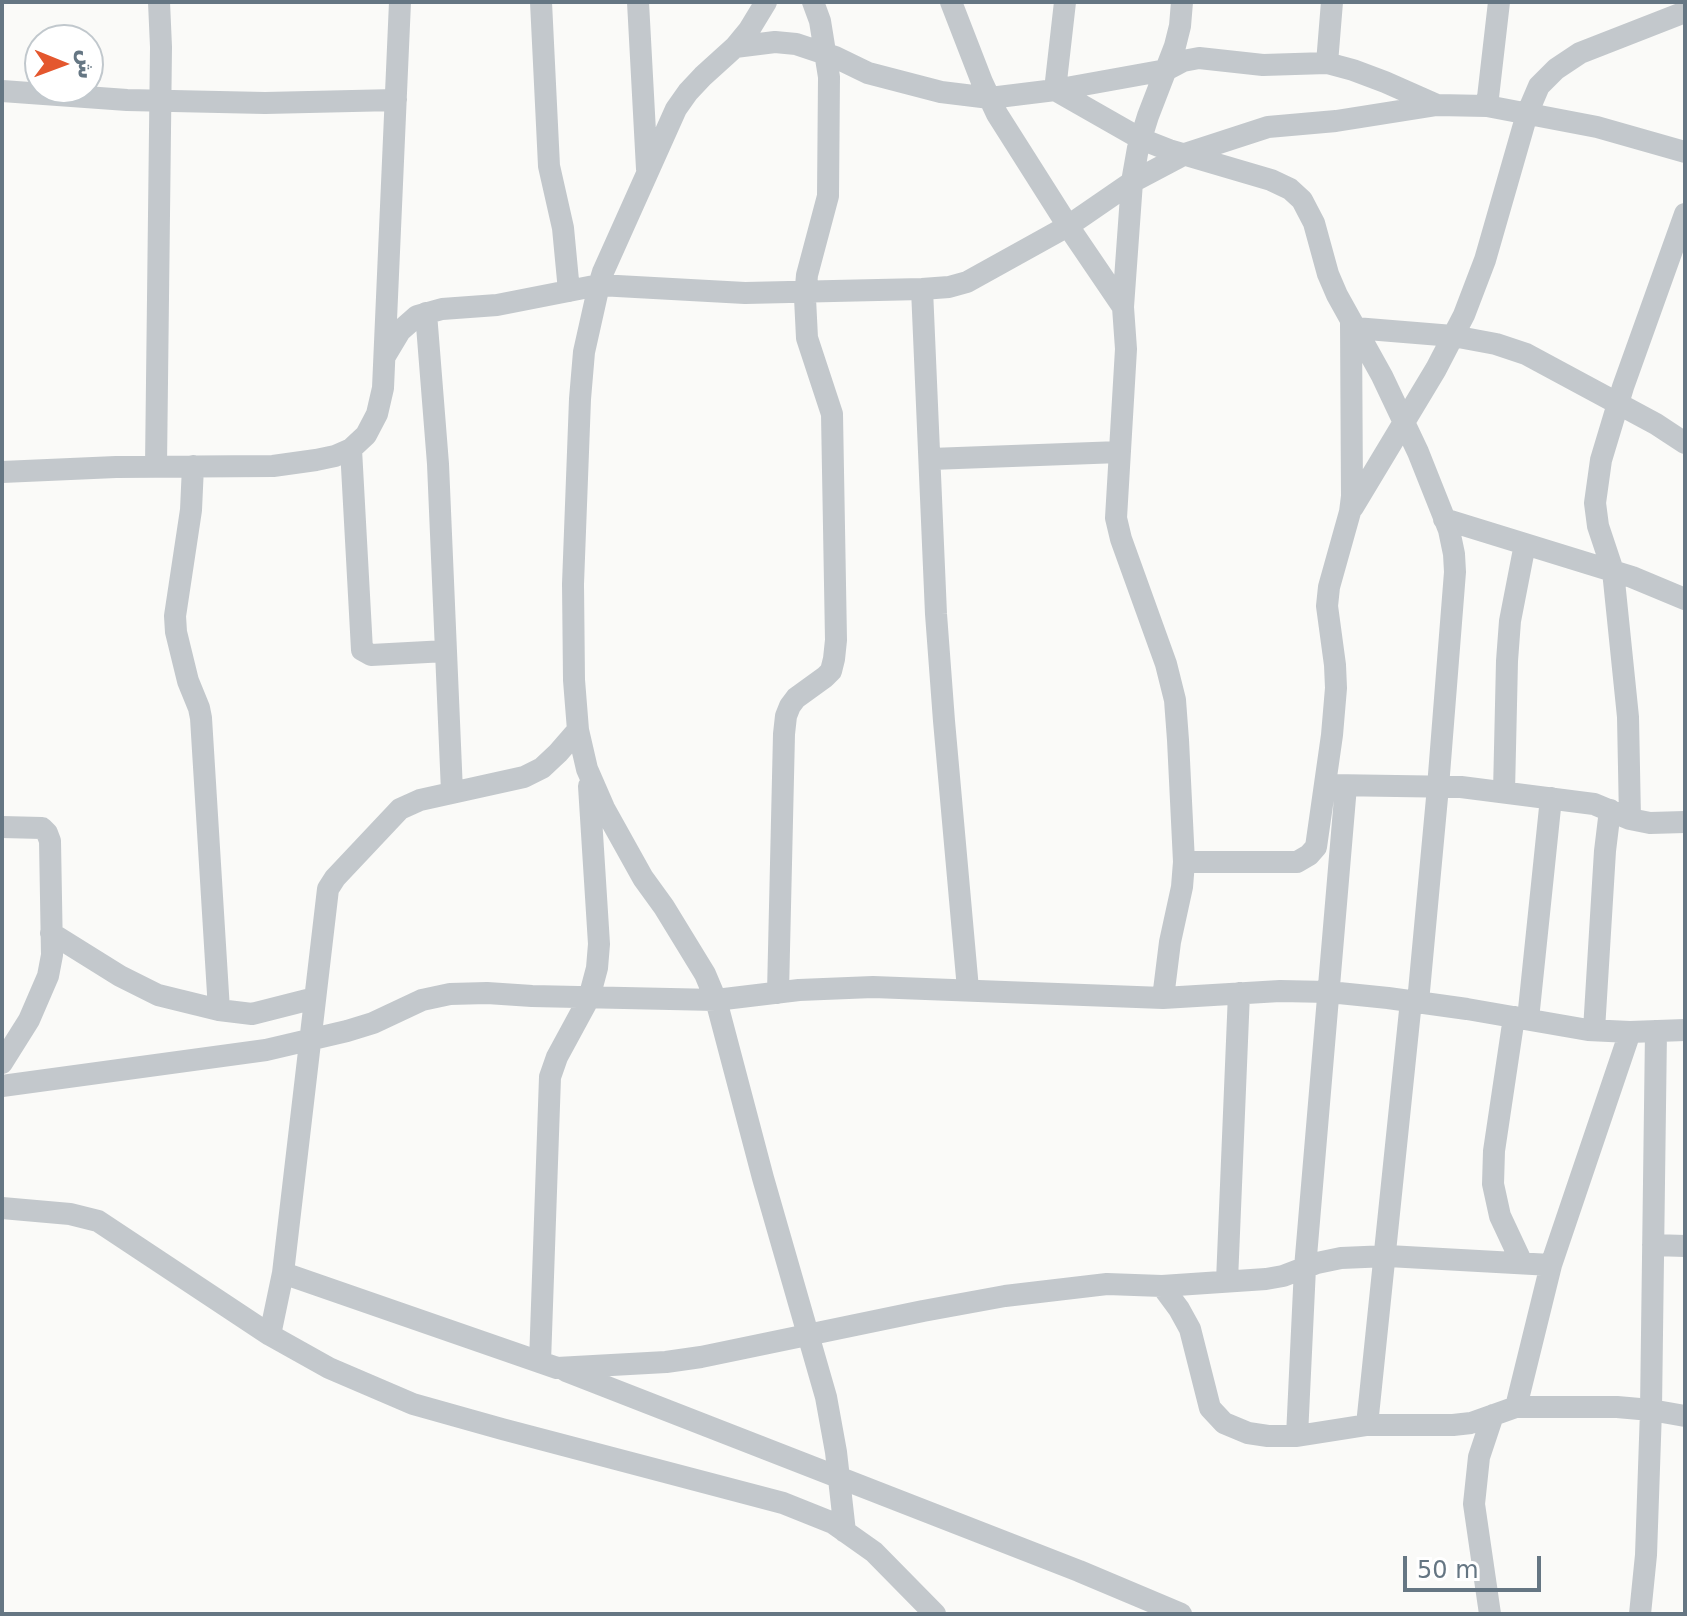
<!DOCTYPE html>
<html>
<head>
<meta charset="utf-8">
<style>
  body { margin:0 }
  #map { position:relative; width:1687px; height:1616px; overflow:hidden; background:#fafaf8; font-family:"DejaVu Sans",Cairo,sans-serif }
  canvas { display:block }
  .frame { position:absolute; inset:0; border:4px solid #657683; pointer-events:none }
  .north { position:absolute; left:24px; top:24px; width:80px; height:80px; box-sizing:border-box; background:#fff; border:2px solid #c1c8cd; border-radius:50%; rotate:91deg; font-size:22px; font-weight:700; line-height:32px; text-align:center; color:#657683 }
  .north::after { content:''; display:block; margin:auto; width:28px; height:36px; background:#e4572e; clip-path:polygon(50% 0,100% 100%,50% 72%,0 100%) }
  .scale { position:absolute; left:1403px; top:1556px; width:138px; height:36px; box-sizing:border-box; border:4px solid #657683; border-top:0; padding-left:10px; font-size:24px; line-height:28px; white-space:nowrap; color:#657683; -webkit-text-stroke:6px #fff; paint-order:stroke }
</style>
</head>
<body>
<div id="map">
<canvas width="1687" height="1616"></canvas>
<div class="frame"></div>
<div class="north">ش</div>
<div class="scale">50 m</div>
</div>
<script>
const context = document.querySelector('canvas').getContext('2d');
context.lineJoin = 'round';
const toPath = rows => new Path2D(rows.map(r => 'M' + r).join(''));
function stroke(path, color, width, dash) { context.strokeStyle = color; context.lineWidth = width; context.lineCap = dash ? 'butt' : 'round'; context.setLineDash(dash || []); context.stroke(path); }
stroke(toPath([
  [541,2,549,166,563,228,569,291],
  [638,2,647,169],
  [766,2,749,30,735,47,703,76,688,92,676,109,603,272,599,285,584,352,580,399,573,584,574,680,578,730,587,769,604,808,643,878,664,907,705,974,716,1000,763,1178,826,1397,836,1452,845,1532],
  [951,2,982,82,997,114,1068,226,1123,307,1126,349,1116,518,1121,539,1166,664,1175,700,1178,740,1184,862,1182,887,1170,942,1163,998],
  [1065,2,1055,90,1141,139,1169,150,1271,180,1290,189,1302,200,1314,223,1328,274,1337,295,1382,376,1418,452,1449,530,1454,554,1455,572,1438,787,1418,1002],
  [735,47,775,42,796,44,835,57,868,73,941,92,990,98,1055,90,1166,70,1183,61,1199,58,1263,65,1327,63,1353,70,1385,82,1437,105],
  [1327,63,1332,2],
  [2,91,127,100,265,103,396,100],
  [1487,106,1499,2],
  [922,289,936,614,944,721,968,989],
  [1123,307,1132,182,1138,148,1148,116,1175,46,1180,26,1182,2],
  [426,313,438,464,452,792],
  [1355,328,1453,336,1496,344,1526,354,1656,424,1685,443],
  [385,356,400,331,417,316,442,309,497,305,599,285,745,293,922,289,949,287,967,282,1068,226,1132,182,1185,154,1268,127,1336,121,1437,105,1487,106,1597,127,1685,152],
  [351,449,362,650,371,655,446,651],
  [931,459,1120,452],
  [156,466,161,47,159,2],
  [193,466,191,510,175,616,176,632,188,681,199,708,201,718,219,1010],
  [2,472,116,467,273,466,316,460,335,456,351,449,366,435,377,414,383,388,400,2],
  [1353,507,1436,369,1464,315,1485,260,1527,114,1539,86,1556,69,1580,53,1685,12],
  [1444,519,1632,577,1685,599],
  [1331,785,1461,787,1594,804,1630,819,1650,823,1685,822],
  [1504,792,1507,661,1510,621,1525,544],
  [1630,819,1628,717,1613,571,1598,526,1595,503,1601,460,1623,387,1685,214],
  [2,827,42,828,47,833,50,841,52,955,48,976,29,1020,2,1063],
  [1184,862,1297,862,1309,855,1316,847,1332,735,1336,688,1335,665,1327,606,1329,587,1350,512,1352,496,1351,323],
  [51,933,120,976,158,995,219,1010,252,1014,315,998],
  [778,993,784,734,786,716,790,706,796,698,825,677,831,671,834,659,836,640,832,414,807,338,805,298,807,275,828,196,829,77,820,21,813,2],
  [1514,1017,1494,1151,1493,1184,1500,1216,1522,1263],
  [1528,1019,1551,798],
  [1594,1030,1605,851,1610,810],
  [2,1086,266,1050,347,1031,373,1023,422,1000,450,994,487,993,532,996,716,1000,799,990,873,987,1163,998,1280,991,1329,992,1388,998,1467,1009,1588,1030,1630,1032,1685,1030],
  [2,1208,70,1214,98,1221,270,1335,329,1368,413,1404,502,1429,783,1503,833,1523,874,1552,935,1614],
  [1653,1245,1685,1246],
  [283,1273,557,1368,666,1362,701,1357,923,1311,1005,1296,1107,1284,1162,1286,1266,1279,1283,1276,1317,1263,1341,1258,1388,1256,1551,1265],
  [1227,1281,1239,993],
  [1162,1286,1179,1309,1190,1329,1210,1408,1224,1423,1248,1433,1268,1436,1297,1436,1367,1425,1453,1425,1471,1423,1516,1407,1617,1407,1651,1410,1685,1416],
  [270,1335,283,1273,328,889,335,878,400,809,420,800,524,777,542,768,558,753,578,730],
  [540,1362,550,1077,557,1057,589,998,597,968,599,944,589,786],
  [566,1371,1079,1571,1181,1614],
  [1516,1407,1551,1265,1630,1032],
  [1367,1425,1411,1001],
  [1297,1436,1305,1268,1346,786],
  [1490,1614,1474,1504,1479,1457,1493,1415],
  [1640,1614,1646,1555,1651,1410,1656,1031]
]), '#c3c8cc', 22);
</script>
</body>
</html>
